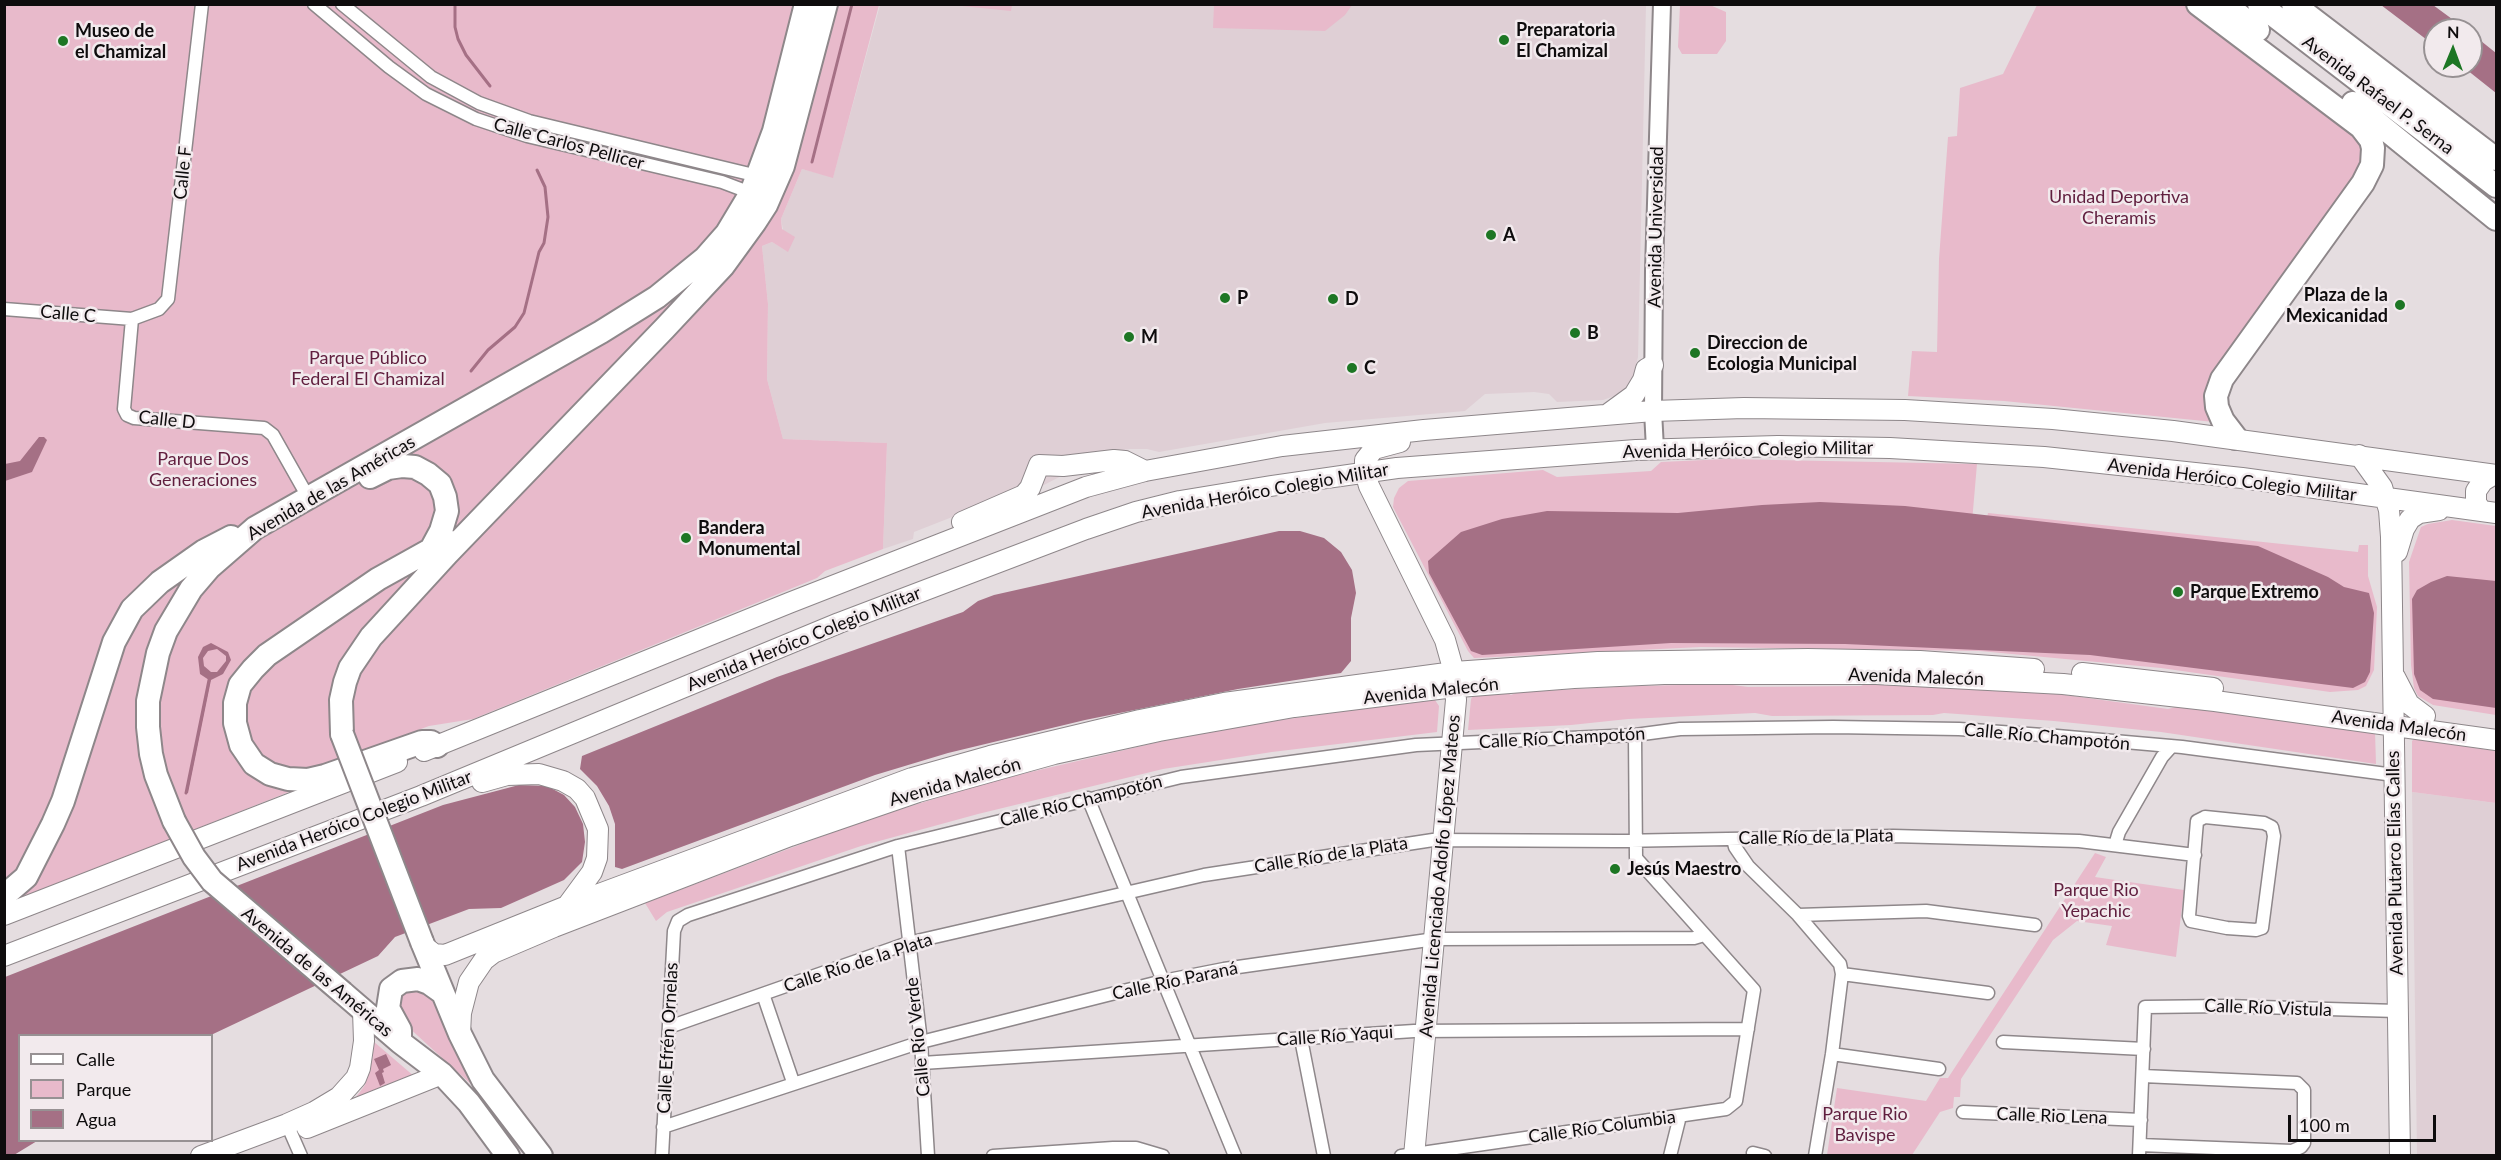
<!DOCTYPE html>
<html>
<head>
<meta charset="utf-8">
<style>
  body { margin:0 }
  #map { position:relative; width:2501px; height:1160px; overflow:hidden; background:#e5dde0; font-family:Lato,sans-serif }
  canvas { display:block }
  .frame { position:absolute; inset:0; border:6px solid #0e0c0d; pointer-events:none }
  .legend { position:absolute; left:18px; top:1034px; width:195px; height:108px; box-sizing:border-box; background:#f2eaed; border:2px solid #979193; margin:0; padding:8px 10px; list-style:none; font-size:18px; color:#0e0c0d }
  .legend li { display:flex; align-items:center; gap:12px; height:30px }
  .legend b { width:30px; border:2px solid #979193 }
  .north { position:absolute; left:2423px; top:18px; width:60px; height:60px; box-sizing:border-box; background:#f2eaed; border:2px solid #979193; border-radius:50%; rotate:1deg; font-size:16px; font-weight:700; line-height:24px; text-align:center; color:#0e0c0d }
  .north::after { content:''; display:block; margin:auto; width:21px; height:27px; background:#1d7624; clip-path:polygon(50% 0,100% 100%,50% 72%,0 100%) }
  .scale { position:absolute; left:2288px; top:1115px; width:148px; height:27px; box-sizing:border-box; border:3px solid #0e0c0d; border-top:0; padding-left:8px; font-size:18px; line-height:21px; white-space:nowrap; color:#0e0c0d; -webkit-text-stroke:4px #f2eaed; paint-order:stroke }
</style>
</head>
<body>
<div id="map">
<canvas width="2501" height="1160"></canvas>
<div class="frame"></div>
<ul class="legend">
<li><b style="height:8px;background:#fff"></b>Calle</li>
<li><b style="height:16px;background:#e8bacb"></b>Parque</li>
<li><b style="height:16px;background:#a57085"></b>Agua</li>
</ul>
<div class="north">N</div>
<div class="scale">100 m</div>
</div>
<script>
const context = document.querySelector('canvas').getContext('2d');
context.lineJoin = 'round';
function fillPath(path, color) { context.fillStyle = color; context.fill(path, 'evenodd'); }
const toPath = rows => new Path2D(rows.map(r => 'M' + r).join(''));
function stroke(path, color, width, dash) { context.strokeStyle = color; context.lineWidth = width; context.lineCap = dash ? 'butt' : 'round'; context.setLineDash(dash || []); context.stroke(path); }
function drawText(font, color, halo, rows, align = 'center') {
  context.font = font + ' Lato,sans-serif'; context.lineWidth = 5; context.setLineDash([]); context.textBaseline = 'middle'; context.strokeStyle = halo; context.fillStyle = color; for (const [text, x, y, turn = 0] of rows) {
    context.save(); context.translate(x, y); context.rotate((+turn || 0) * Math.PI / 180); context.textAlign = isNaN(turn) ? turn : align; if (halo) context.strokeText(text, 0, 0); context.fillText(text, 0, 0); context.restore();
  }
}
fillPath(toPath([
  [880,5,1646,5,1638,357,1632,381,1620,394,1603,400,1557,402,1549,394,1534,392,1485,394,1465,411,1325,423,1159,452,1147,449,1130,449,1074,457,1073,470,1038,488,1021,490,914,532,913,539,883,549,887,443,783,439,767,379,768,304,762,246,772,242,787,251,781,219,802,169,833,177],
  [2412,792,2496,803,2496,1155,2417,1155]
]), '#dfcfd5');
fillPath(toPath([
  [5,5,879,5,833,178,802,169,781,219,782,229,795,237,788,252,772,242,762,246,768,304,767,379,783,439,887,443,883,549,825,571,817,578,473,719,429,726,310,770,299,788,12,902,5,899],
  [952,5,1012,4,1012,5,1011,11],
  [1214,5,1214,4,1352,5,1345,15,1325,31,1213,28],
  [1680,5,1710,5,1726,12,1726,41,1717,54,1682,54,1678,47],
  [2037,5,2185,5,2358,133,2364,143,2361,170,2259,313,2214,422,2004,401,1908,396,1912,351,1937,352,1939,259,1948,137,1957,136,1960,88,2003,74],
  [1726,459,1977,464,1972,522,1986,523,1988,513,2358,552,2359,545,2368,545,2368,576,2377,607,2374,670,2366,686,2358,690,2330,692,2161,668,1980,651,1701,647,1474,658,1468,651,1393,507,1394,498,1399,488,1408,481,1543,470,1557,477,1651,471,1661,462],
  [2452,520,2496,526,2496,715,2433,705,2418,696,2414,688,2411,665,2409,562,2421,527,2428,524],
  [1867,683,2058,694,2168,709,2184,705,2348,730,2356,728,2375,731,2376,764,2161,732,2054,721,1944,713,1933,715,1772,716,1755,713,1628,719,1571,725,1468,730,1471,699,1474,695,1504,691,1511,695,1518,692,1636,686,1725,684,1748,687,1861,686],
  [1430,699,1435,700,1439,706,1437,732,1272,752,1163,769,978,814,861,846,667,912,656,921,645,903,860,822,988,782,1163,741,1253,724],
  [2414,739,2496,751,2496,803,2412,792,2412,741],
  [2095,853,2106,857,2095,877,2184,890,2176,957,2106,945,2112,926,2077,921,2053,940,1961,1079,1960,1097,1954,1097,1953,1108,1940,1112,1912,1155,1827,1155,1837,1088,1926,1101,1940,1078,1948,1078],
  [428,989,484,1096,396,1016,397,991],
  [373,1041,415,1077,354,1100,365,1085,373,1056]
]), '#e8bacb');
fillPath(toPath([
  [2381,5,2433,5,2467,30,2435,30,2435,46],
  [2471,33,2496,53,2496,93,2462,66,2471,66],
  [39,437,44,437,47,440,32,472,5,481,5,464,20,461],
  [1820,502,1905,506,2258,546,2328,577,2344,587,2369,593,2374,613,2370,672,2365,682,2353,688,2090,655,1845,644,1671,643,1482,655,1471,651,1429,573,1428,561,1461,532,1502,519,1547,511,1678,513,1762,505],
  [1279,531,1300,531,1324,538,1341,552,1352,570,1356,593,1351,618,1351,661,1341,673,1238,689,1085,720,948,753,875,775,622,869,615,867,615,824,609,806,597,786,580,769,582,756,777,677,963,612,978,601,994,595],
  [2447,576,2496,581,2496,708,2433,699,2420,690,2414,674,2412,599,2417,590,2431,582],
  [211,643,228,652,231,660,223,674,211,680,188,793,186,793,209,680,200,674,198,657,203,647],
  [217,649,226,656,226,661,217,672,211,672,204,666,203,658,208,651],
  [519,785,547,786,564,795,575,807,583,824,585,842,582,862,564,880,501,908,469,909,395,937,378,956,211,1035,20,1036,20,1140,37,1141,14,1155,5,1156,5,977,443,805],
  [386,1054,391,1065,383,1069,384,1072,382,1073,385,1083,380,1086,375,1073,379,1070,374,1059]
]), '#a57085');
stroke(toPath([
  [455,4,455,27,458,39,466,55,490,86],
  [812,162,852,4],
  [471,371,488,350,515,327,524,313,539,252,544,243,548,217,545,187,537,170],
  [186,793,209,680]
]), '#a57085', 3);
const street = toPath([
  [314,4,389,67,426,94,476,119,527,136,722,182,751,193],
  [342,4,431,77,479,103,529,121,758,176],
  [4,309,132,319,159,309,168,299,202,4],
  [132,319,124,409,127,415,134,418,264,428,273,435,308,497],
  [1088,798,1235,1156],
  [2205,817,2264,823,2272,827,2274,836,2262,928,2256,930,2227,928,2191,921,2189,916,2197,821,2205,817],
  [1733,839,1735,847,1748,866,1798,915,1840,964,1842,974,1832,1054,1815,1156],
  [2115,845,2119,832,2162,757,2171,747],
  [898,846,921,1042,928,1156],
  [1798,915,1926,911,2035,925],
  [1842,974,1988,993],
  [763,994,793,1082],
  [669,1027,908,943,1204,875,1433,840,1617,841,1893,836,2079,841,2195,855],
  [1301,1039,1324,1156],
  [2003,1042,2144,1049],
  [1832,1054,1939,1069],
  [922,1063,1414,1031,1748,1029],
  [1963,1112,2141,1120],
  [287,1124,301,1156],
  [663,1127,921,1042,1163,981,1224,969,1435,939,1694,938,1704,935],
  [2140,1145,2292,1151,2301,1147,2304,1143,2304,1090,2297,1083,2143,1076],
  [1753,1153,1765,1156],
  [662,1156,674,931,678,921,688,915,898,846,1181,777,1416,745,1635,735,1680,729,1833,727,1959,729,2057,736,2182,747,2394,775],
  [993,1156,1113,1148,1136,1148,1163,1156],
  [1401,1156,1726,1109,1736,1101,1754,990,1636,858,1635,735],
  [1670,1156,1680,1116],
  [2139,1156,2145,1007,2225,1006,2397,1011]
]);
const secondary = toPath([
  [1655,449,1653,411,1654,270,1662,4]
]);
const primary = toPath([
  [1608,414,1634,395,1643,380,1646,369,1653,365],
  [1400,442,1374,449,1365,460,1365,472,1369,486,1445,640,1454,672,1456,700,1414,1156],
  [2359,455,2382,487,2389,510,2391,537,2400,1156],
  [2482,511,2476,503,2476,491,2483,481,2493,475],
  [962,522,1024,495,1030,488,1039,465,1063,466,1114,460,1125,461,1145,471],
  [2397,552,2404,529,2410,519,2419,513,2439,510],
  [2082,673,2213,688],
  [2395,677,2409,704,2425,716],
  [424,751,789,603,1086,487,1145,471,1282,446,1424,430,1653,411,1744,408,1905,410,2053,419,2173,431,2496,475],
  [482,782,507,775,539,774,563,781,577,789,585,798,598,829,597,858,592,872,567,906],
  [4,915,397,762],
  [425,947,434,954,445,955,567,906,912,778,990,756,1140,720,1224,703,1454,672,1598,662,1808,659,1920,661,2034,669],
  [4,956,421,796,839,623,1086,529,1136,512,1180,501,1271,486,1397,468,1636,450,1778,446,1890,448,2044,457,2242,478,2496,513],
  [460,1034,461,1013,469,982,484,960,493,953,554,927,790,836,918,792,1054,754,1159,731,1294,707,1446,688,1574,678,1664,674,1876,674,2063,684,2215,701,2496,740],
  [307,1128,442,1074],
  [201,1156,287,1124,314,1112,339,1097,356,1078,360,1068,364,1041,363,1011]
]);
const highway = toPath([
  [2198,4,2361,127,2371,140,2373,148,2372,165,2363,183,2222,379,2216,396,2217,407,2223,421,2236,438],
  [2225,4,2258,30],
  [2259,4,2496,186],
  [2293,4,2496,159],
  [2353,103,2496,219],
  [370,477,388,468,402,466,415,467,428,474,440,484,445,497,447,511,441,531,427,557],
  [342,734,341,700,345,682,350,668,371,637,448,553,664,329,723,266,755,222,766,205,783,166,826,4],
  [437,746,431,742,422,742,325,776,308,780,288,779,270,774,254,764,241,745,235,723,235,703,240,685,253,669,267,655,378,579,430,550,455,542],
  [174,821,156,775,151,754,148,727,148,701,158,653,166,631,191,589,209,568,255,528,601,332,657,297,705,258,727,233,751,193,774,131,806,4],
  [4,896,26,877,53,824,63,801,114,642,132,609,160,582,204,551,231,537],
  [422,942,460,1034,483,1080,541,1156],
  [343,993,400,1042,442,1074,469,1103,508,1156],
  [400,1039,400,1030,388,1008,391,989,402,981,418,979,429,983,443,993]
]);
stroke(street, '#8e878a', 15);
stroke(secondary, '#8e878a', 20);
stroke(primary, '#8e878a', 22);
stroke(highway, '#8e878a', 26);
stroke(street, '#fff', 12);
stroke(secondary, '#fff', 16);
stroke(primary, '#fff', 20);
stroke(highway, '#fff', 22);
const highwayBridge = toPath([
  [342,734,422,942],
  [174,821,194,857,212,881,343,993]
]);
stroke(highwayBridge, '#8e878a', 26, []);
stroke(highwayBridge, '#fff', 22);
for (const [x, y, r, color] of [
  [1504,40,6,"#1d7624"],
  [63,41,6,"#1d7624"],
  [1491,235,6,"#1d7624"],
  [1225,298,6,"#1d7624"],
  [1333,299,6,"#1d7624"],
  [2400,305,6,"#1d7624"],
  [1575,333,6,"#1d7624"],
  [1129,337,6,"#1d7624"],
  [1695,353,6,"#1d7624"],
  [1352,368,6,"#1d7624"],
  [686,538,6,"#1d7624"],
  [2178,592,6,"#1d7624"],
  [1615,869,6,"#1d7624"]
]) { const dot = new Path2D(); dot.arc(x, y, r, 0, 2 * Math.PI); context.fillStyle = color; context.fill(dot); stroke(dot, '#f2eaed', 2); }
drawText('bold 18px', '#0e0c0d', '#f2eaed', [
  ["Preparatoria",1516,30],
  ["El Chamizal",1516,51],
  ["Museo de",75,31],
  ["el Chamizal",75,52],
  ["A",1503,235],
  ["Plaza de la",2388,295,"right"],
  ["Mexicanidad",2388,316,"right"],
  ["P",1237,298],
  ["D",1345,299],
  ["B",1587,333],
  ["M",1141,337],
  ["Direccion de",1707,343],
  ["Ecologia Municipal",1707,364],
  ["C",1364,368],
  ["Bandera",698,528],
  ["Monumental",698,549],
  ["Parque Extremo",2190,592],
  ["Jesús Maestro",1627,869]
], 'left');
drawText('18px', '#0e0c0d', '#f2eaed', [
  ["Avenida Rafael P. Serna",2378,95,37],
  ["Calle Carlos Pellicer",569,144,15],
  ["Calle F",183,173,-84],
  ["Avenida Universidad",1656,227,-89],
  ["Calle C",68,314,5],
  ["Calle D",167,420,6],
  ["Avenida Heróico Colegio Militar",1748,450,-1],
  ["Avenida Heróico Colegio Militar",2232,480,7],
  ["Avenida de las Américas",331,488,-30],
  ["Avenida Heróico Colegio Militar",1265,491,-10],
  ["Avenida Heróico Colegio Militar",804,639,-22],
  ["Avenida Malecón",1916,677,2],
  ["Avenida Malecón",1431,691,-6],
  ["Avenida Malecón",2399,726,8],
  ["Calle Río Champotón",2047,737,5],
  ["Calle Río Champotón",1562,738,-3],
  ["Avenida Malecón",955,782,-16],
  ["Calle Río Champotón",1081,801,-14],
  ["Avenida Heróico Colegio Militar",354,821,-21],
  ["Calle Río de la Plata",1816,837,-1],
  ["Calle Río de la Plata",1331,855,-9],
  ["Avenida Plutarco Elías Calles",2395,863,-91],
  ["Avenida Licenciado Adolfo López Mateos",1440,876,-85],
  ["Calle Río de la Plata",858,963,-18],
  ["Avenida de las Américas",317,972,40],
  ["Calle Río Paraná",1175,981,-12],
  ["Calle Río Vistula",2268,1008,2],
  ["Calle Río Yaqui",1335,1036,-4],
  ["Calle Río Verde",918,1037,-96],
  ["Calle Efrén Ornelas",668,1038,-87],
  ["Calle Rio Lena",2052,1116,2],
  ["Calle Río Columbia",1602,1127,-8]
]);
drawText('18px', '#601e3e', '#f2eaed', [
  ["Unidad Deportiva",2119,197],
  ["Cheramis",2119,218],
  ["Parque Público",368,358],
  ["Federal El Chamizal",368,379],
  ["Parque Dos",203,459],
  ["Generaciones",203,480],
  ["Parque Rio",2096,890],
  ["Yepachic",2096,911],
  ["Parque Rio",1865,1114],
  ["Bavispe",1865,1135]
]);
</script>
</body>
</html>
